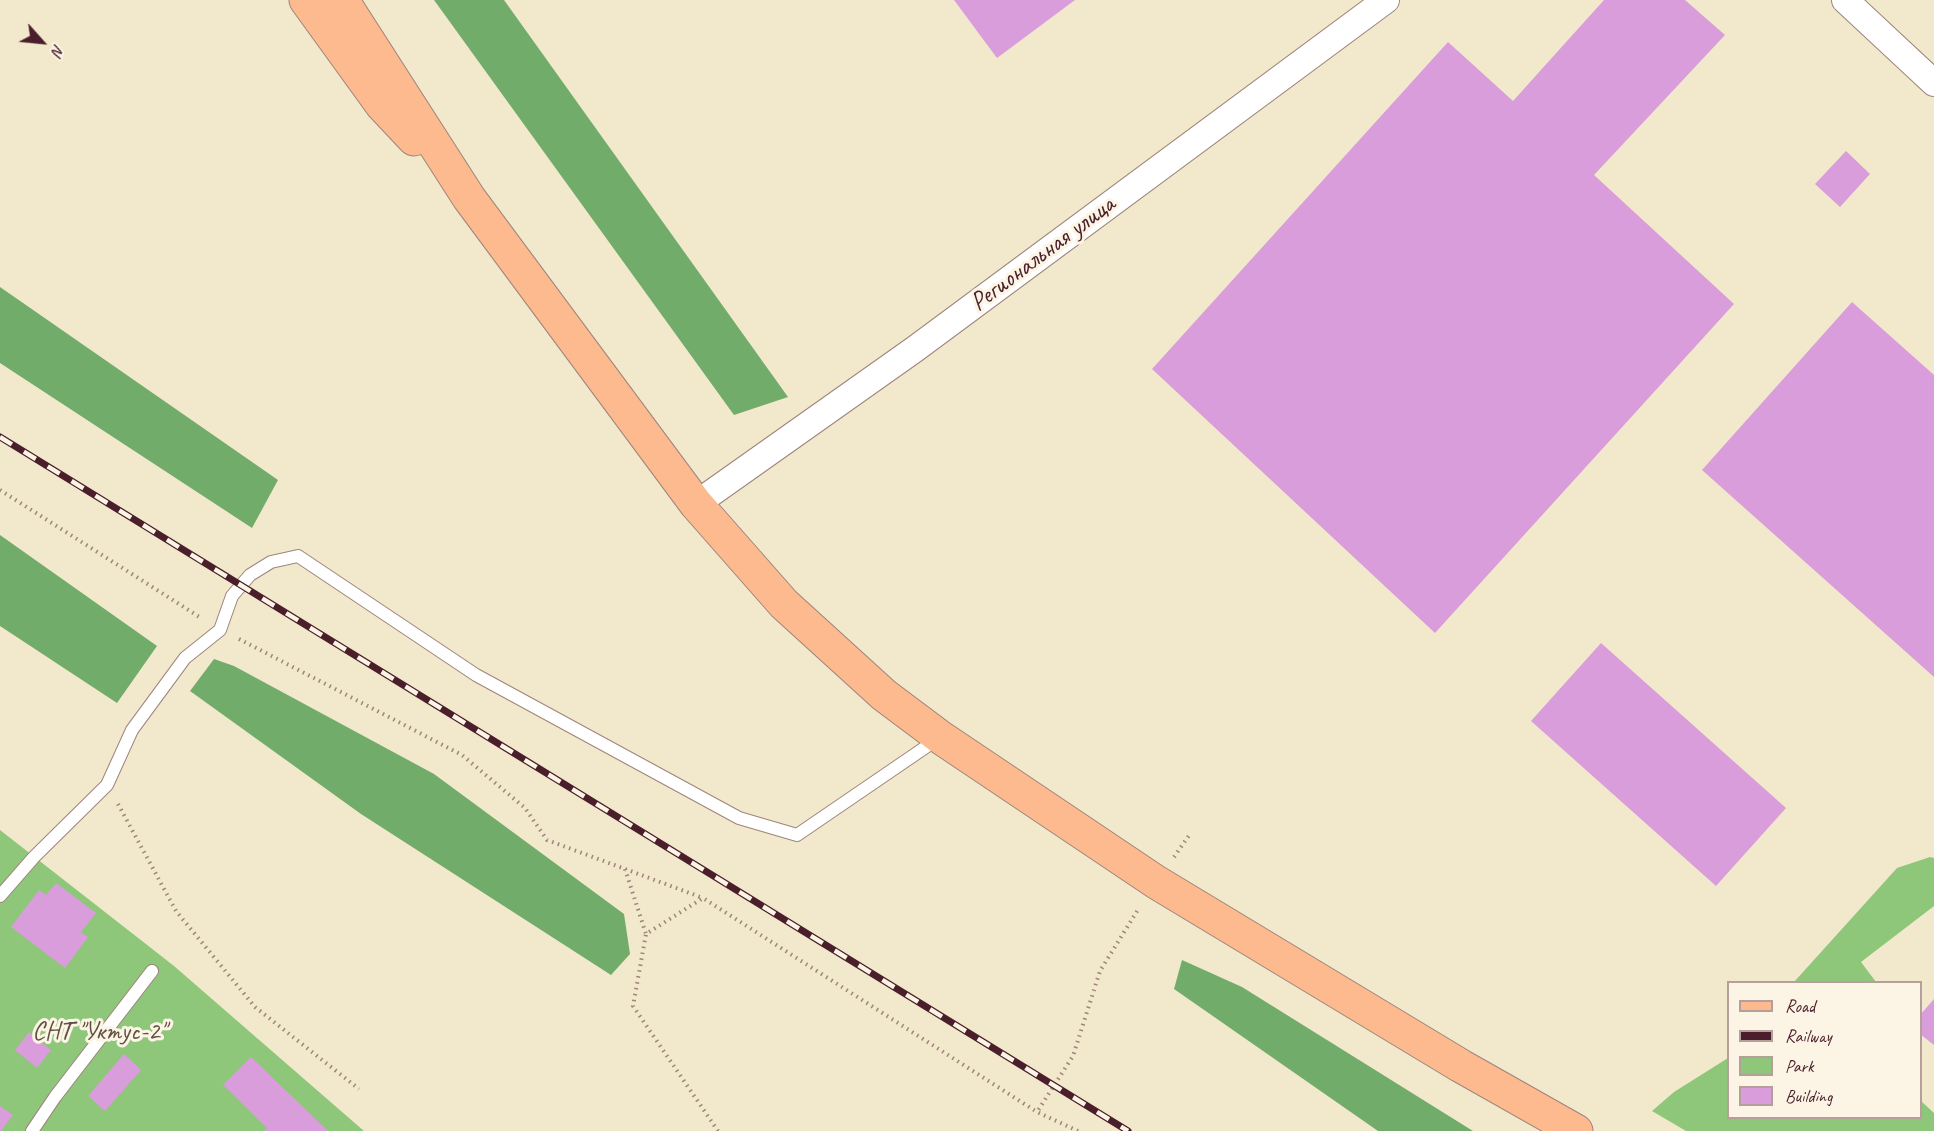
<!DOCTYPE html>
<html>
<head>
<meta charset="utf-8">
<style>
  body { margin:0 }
  #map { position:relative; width:1934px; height:1131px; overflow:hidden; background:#f2e8cc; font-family:Caveat,sans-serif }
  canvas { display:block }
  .legend { position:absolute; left:1727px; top:981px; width:195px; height:138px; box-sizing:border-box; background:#fcf5e5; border:2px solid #b59f9b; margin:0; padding:8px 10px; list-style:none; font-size:18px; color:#4a1f2b }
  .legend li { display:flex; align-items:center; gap:12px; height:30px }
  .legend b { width:30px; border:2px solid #b59f9b }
  .north { position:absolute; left:12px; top:12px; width:60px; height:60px; -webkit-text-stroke:4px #fcf5e5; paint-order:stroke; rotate:117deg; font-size:16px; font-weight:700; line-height:24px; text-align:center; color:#4a1f2b }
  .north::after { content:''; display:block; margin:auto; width:21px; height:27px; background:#4a1f2b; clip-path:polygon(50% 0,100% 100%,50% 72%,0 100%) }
</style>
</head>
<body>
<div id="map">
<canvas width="1934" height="1131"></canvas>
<ul class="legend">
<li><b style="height:8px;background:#fcba8e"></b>Road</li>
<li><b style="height:8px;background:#4a1f2b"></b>Railway</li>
<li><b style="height:16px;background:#8ec77a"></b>Park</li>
<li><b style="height:16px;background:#d99ddb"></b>Building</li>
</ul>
<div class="north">N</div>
</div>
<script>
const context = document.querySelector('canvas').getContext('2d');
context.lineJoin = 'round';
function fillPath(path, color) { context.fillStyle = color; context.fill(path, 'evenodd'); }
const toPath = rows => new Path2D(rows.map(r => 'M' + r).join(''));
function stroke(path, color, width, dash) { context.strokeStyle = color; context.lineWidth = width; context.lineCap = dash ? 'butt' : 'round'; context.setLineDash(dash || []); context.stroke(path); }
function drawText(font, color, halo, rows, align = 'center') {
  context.font = font + ' Caveat,sans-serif'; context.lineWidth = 6; context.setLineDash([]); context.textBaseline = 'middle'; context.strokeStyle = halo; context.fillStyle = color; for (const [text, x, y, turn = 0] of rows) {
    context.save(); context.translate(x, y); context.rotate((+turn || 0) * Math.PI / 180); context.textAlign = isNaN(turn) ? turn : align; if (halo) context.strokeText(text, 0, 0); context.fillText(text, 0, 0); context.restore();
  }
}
fillPath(toPath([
  [0,830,174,966,364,1131,0,1131],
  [1930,857,1934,858,1934,906,1861,962,1876,982,1794,982,1897,868],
  [1728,1058,1728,1118,1920,1118,1921,1101,1934,1113,1934,1131,1686,1131,1652,1111,1674,1092]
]), '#8ec77a');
fillPath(toPath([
  [434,0,504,0,788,397,734,415],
  [0,287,278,480,252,528,0,363],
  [0,535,157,646,117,703,0,626],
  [214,659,234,666,434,774,624,914,630,954,611,975,361,814,190,691],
  [1182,960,1242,987,1473,1131,1378,1131,1174,989]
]), '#72ac6a');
fillPath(toPath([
  [954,0,1075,0,997,58],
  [1604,0,1685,0,1725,35,1594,175,1734,304,1435,633,1152,369,1448,42,1513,101],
  [1846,151,1870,174,1840,207,1815,184],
  [1852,302,1934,375,1934,677,1702,470],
  [1601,643,1786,808,1716,886,1531,721],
  [56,883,96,913,81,932,88,937,65,968,11,927,39,890,46,895],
  [1934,999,1934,1045,1920,1034,1920,1015],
  [29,1032,51,1050,37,1068,15,1050],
  [124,1054,141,1070,105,1111,88,1096],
  [251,1057,328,1131,264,1131,267,1128,223,1085],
  [0,1106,13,1115,1,1131,0,1131]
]), '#d99ddb');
const lane = toPath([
  [0,896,34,857,107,785,132,730,185,658,220,630,232,596,250,575,271,562,298,556,476,675,739,818,797,835,939,738],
  [32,1131,55,1097,152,971]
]);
const street = toPath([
  [1845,0,1934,83],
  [696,504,915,349,1386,0]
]);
const primary = toPath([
  [306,0,382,105,414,139],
  [342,0,469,198,696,504,784,604,884,695,940,737,1156,882,1461,1066,1576,1131]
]);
stroke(lane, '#9e847c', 14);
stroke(street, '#9e847c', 28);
stroke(primary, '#9e847c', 35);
stroke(toPath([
  [0,490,201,618],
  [239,639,462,755,525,808,547,840,703,898],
  [118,804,176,911,255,1007,359,1089],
  [1174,857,1190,834],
  [625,869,646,934],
  [718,1131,633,1006,646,934,703,898,1037,1112],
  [1078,1131,1037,1112,1073,1056,1100,971,1139,908]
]), '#9e847c', 4, [1.5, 4.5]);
stroke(lane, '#fff', 12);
stroke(street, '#fff', 26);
stroke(primary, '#fcba8e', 33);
const rail = toPath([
  [0,437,1128,1131]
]);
stroke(rail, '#4a1f2b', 7);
stroke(rail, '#fcf5e5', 4.5, [14]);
drawText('26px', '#4a1f2b', '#fcf5e5', [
  ["Региональная улица",1043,254,-37]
]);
drawText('26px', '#5e5143', '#fcf5e5', [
  ["СНТ \"Уктус-2\"",99,1032]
]);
</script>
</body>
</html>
